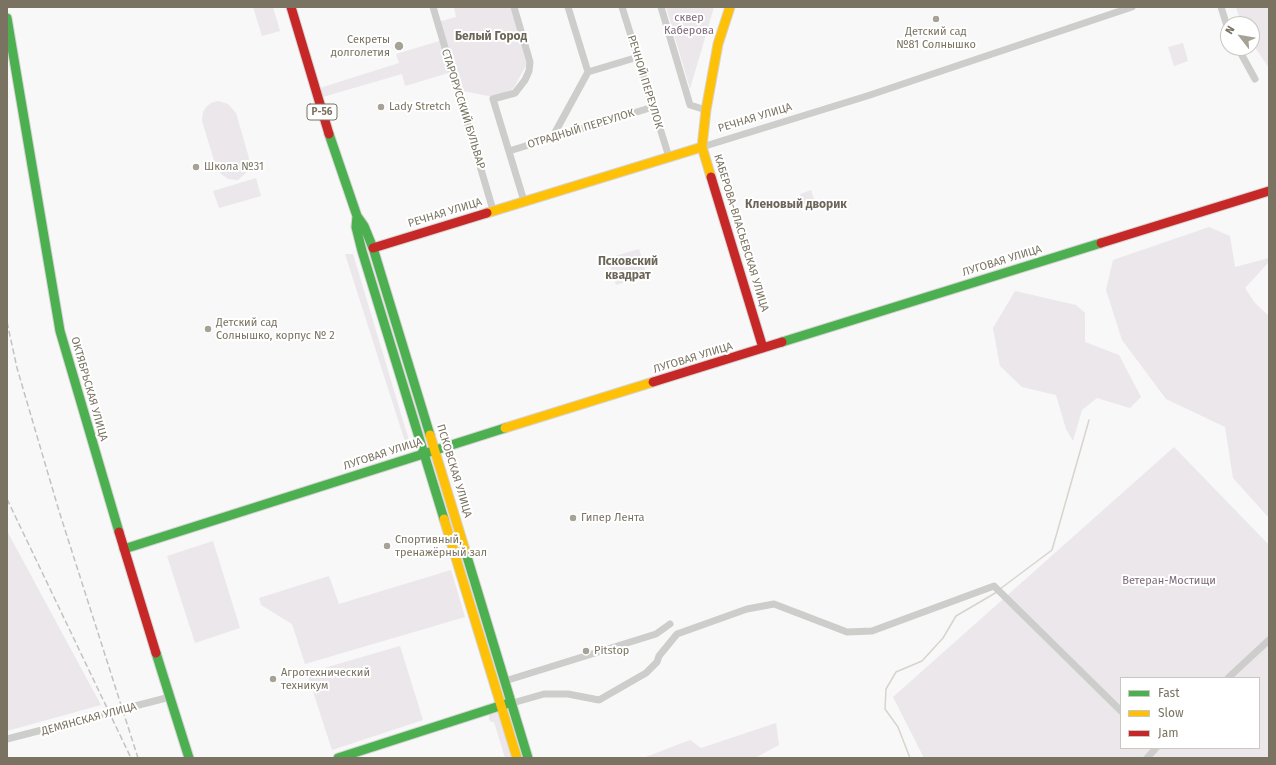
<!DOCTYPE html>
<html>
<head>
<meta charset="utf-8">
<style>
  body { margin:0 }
  #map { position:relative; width:1276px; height:765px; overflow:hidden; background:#f8f8f8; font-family:"Fira Sans",sans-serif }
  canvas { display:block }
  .frame { position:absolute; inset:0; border:8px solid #7a7361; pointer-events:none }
  .legend { position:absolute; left:1120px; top:677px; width:140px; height:72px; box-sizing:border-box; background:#fff; border:1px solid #cac7c0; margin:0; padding:5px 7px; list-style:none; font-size:12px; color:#7a7361 }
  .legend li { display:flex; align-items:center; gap:8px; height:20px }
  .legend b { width:20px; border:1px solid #cac7c0 }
  .north { position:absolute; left:1220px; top:16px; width:40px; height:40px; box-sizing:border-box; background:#fff; border:1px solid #cac7c0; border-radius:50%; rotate:301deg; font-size:11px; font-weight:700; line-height:16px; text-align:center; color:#7a7361 }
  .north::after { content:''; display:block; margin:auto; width:14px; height:18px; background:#a6a296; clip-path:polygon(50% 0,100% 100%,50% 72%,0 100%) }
</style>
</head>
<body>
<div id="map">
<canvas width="1276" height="765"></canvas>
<div class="frame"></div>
<ul class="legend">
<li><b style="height:5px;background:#4caf50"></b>Fast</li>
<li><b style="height:5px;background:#ffc107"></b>Slow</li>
<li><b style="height:5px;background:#c62828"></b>Jam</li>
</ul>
<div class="north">N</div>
</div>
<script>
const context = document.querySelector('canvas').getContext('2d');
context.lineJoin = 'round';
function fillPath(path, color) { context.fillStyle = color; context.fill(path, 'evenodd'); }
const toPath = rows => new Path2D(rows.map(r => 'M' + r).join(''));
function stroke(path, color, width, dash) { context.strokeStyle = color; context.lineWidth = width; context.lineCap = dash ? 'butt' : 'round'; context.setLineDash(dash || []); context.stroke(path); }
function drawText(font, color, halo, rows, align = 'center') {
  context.font = font + ' "Fira Sans",sans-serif'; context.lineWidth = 4; context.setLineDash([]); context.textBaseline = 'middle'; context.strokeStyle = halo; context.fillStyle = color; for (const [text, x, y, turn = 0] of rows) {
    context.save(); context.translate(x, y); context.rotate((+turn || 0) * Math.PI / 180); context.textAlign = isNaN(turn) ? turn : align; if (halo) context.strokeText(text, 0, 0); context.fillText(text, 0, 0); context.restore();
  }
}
fillPath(toPath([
  [253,7,273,7,280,31,262,36],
  [454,7,511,8,528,62,513,89,493,97,458,90,452,72,405,86,402,74,323,97,320,88,399,63,396,54,443,40,438,22,456,17],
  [666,7,714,7,690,89],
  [1236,7,1269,7,1269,68,1252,43,1252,24,1241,24],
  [1183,43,1188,61,1174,66,1168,47],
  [218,101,228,104,236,113,249,158,248,171,238,180,228,179,221,174,216,167,202,121,203,112,206,107,211,103],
  [256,178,261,196,219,208,213,191],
  [811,190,817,208,806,212,800,194],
  [1209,227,1230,236,1235,267,1269,258,1269,262,1245,288,1255,303,1269,316,1269,518,1233,478,1225,427,1166,399,1122,340,1106,290,1113,260],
  [639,249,647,276,616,285,608,258],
  [345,254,353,254,411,447,407,448],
  [1015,291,1076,305,1085,313,1085,342,1119,355,1141,397,1130,408,1097,398,1082,410,1073,441,1066,429,1056,395,1022,387,1000,366,993,328],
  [1174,447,1269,545,1269,758,924,758,893,697],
  [1121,678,1259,678,1259,748,1121,748],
  [7,531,101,705,7,731],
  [213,541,240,628,195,643,167,556],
  [451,570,465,617,305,664,292,624,261,605,259,598,329,576,339,604],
  [400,646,423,720,332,750,307,673],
  [497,712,498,713,512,758,505,758,494,722,491,722,489,720,489,714],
  [776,723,779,745,755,758,643,758,690,740,701,748]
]), '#ebe7eb');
stroke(toPath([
  [1000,589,1052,550,1089,420],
  [910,758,898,727,885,709,886,689,896,672,922,661,943,638,956,616,997,592]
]), '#d8d3cd', 1.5);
const fast = toPath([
  [7,18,60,331,119,532],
  [329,134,357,216,364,226,373,248,430,435],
  [357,216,356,227,362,251,444,519],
  [782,342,1101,243],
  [124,549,505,428],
  [465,550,528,758],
  [156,653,189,758],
  [338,758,509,703]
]);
const slow = toPath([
  [711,177,702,147,706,110,718,44,730,7],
  [487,213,702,147],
  [505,428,653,382],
  [430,435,465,550],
  [444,519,517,758]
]);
const jam = toPath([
  [291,7,329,134],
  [711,177,763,348],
  [1101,243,1269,191],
  [373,248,487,213],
  [653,382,782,342],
  [119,532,156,653]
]);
stroke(fast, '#d6d5d4', 11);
stroke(slow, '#d6d5d4', 11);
stroke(jam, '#d6d5d4', 11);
stroke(toPath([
  [433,7,493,210],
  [514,7,530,62,529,71,525,80,515,93,493,99,524,201],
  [622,7,669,157],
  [661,7,690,105,706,110],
  [1221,7,1228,29],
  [1238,48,1255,79],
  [588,72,638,57],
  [552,138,588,72,568,7],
  [702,147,867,96,1132,7],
  [509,151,653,107],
  [1228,678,1269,640],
  [505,681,656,634,670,624],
  [509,704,544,694,568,694,599,700,646,673,657,662,659,656,677,634,747,609,774,604,847,632,872,631,994,586,1121,711],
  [7,739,170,697],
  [1147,758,1156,748]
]), '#cdcdcb', 7);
stroke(fast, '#4caf50', 9);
stroke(slow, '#ffc107', 9);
stroke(jam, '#c62828', 9);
stroke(toPath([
  [7,322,17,368,59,511,138,758],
  [7,499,131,758]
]), '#c3c2c0', 1.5, [6, 3]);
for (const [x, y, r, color] of [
  [936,19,4,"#a6a296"],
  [399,46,5,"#a6a296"],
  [381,107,4,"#a6a296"],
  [196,167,4,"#a6a296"],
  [208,329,4,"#a6a296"],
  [573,518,4,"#a6a296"],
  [387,546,4,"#a6a296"],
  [586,651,4,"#a6a296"],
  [273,679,4,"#a6a296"]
]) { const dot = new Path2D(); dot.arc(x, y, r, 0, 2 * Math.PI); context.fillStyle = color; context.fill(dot); stroke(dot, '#fff', 1.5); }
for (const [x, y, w] of [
  [322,112,30]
]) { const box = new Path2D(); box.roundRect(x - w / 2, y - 8, w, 16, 3); context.fillStyle = '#fff'; context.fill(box); stroke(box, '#7a7361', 1); }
drawText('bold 10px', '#7a7361', null, [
  ["Р-56",322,112]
]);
drawText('11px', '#7e697c', '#fff', [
  ["сквер",689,18],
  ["Каберова",689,31],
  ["Ветеран-Мостищи",1169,581]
]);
drawText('11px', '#7a7361', '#fff', [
  ["Детский сад",936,32,"center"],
  ["№81 Солнышко",936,45,"center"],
  ["Секреты",390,40,"right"],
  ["долголетия",390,53,"right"],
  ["Lady Stretch",389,107],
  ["Школа №31",204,167],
  ["Детский сад",216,323],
  ["Солнышко, корпус № 2",216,336],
  ["Гипер Лента",581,518],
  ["Спортивный,",395,540],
  ["тренажёрный зал",395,553],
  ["Pitstop",594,651],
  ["Агротехнический",281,673],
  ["техникум",281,686]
], 'left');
drawText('11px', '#7a7361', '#fff', [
  ["РЕЧНОЙ ПЕРЕУЛОК",645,82,73],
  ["СТАРОРУССКИЙ БУЛЬВАР",463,109,73],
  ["РЕЧНАЯ УЛИЦА",755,118,-17],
  ["ОТРАДНЫЙ ПЕРЕУЛОК",581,129,-17],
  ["РЕЧНАЯ УЛИЦА",445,213,-17],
  ["КАБЕРОВА-ВЛАСЬЕВСКАЯ УЛИЦА",741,233,73],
  ["ЛУГОВАЯ УЛИЦА",1002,261,-17],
  ["ЛУГОВАЯ УЛИЦА",693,358,-17],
  ["ОКТЯБРЬСКАЯ УЛИЦА",89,389,74],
  ["ЛУГОВАЯ УЛИЦА",383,454,-18],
  ["ПСКОВСКАЯ УЛИЦА",454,471,73],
  ["ДЕМЯНСКАЯ УЛИЦА",89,719,-15]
]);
drawText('bold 12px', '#6c6658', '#fff', [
  ["Белый Город",491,37],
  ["Кленовый дворик",796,205],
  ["Псковский",628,262],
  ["квадрат",628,276]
]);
</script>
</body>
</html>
